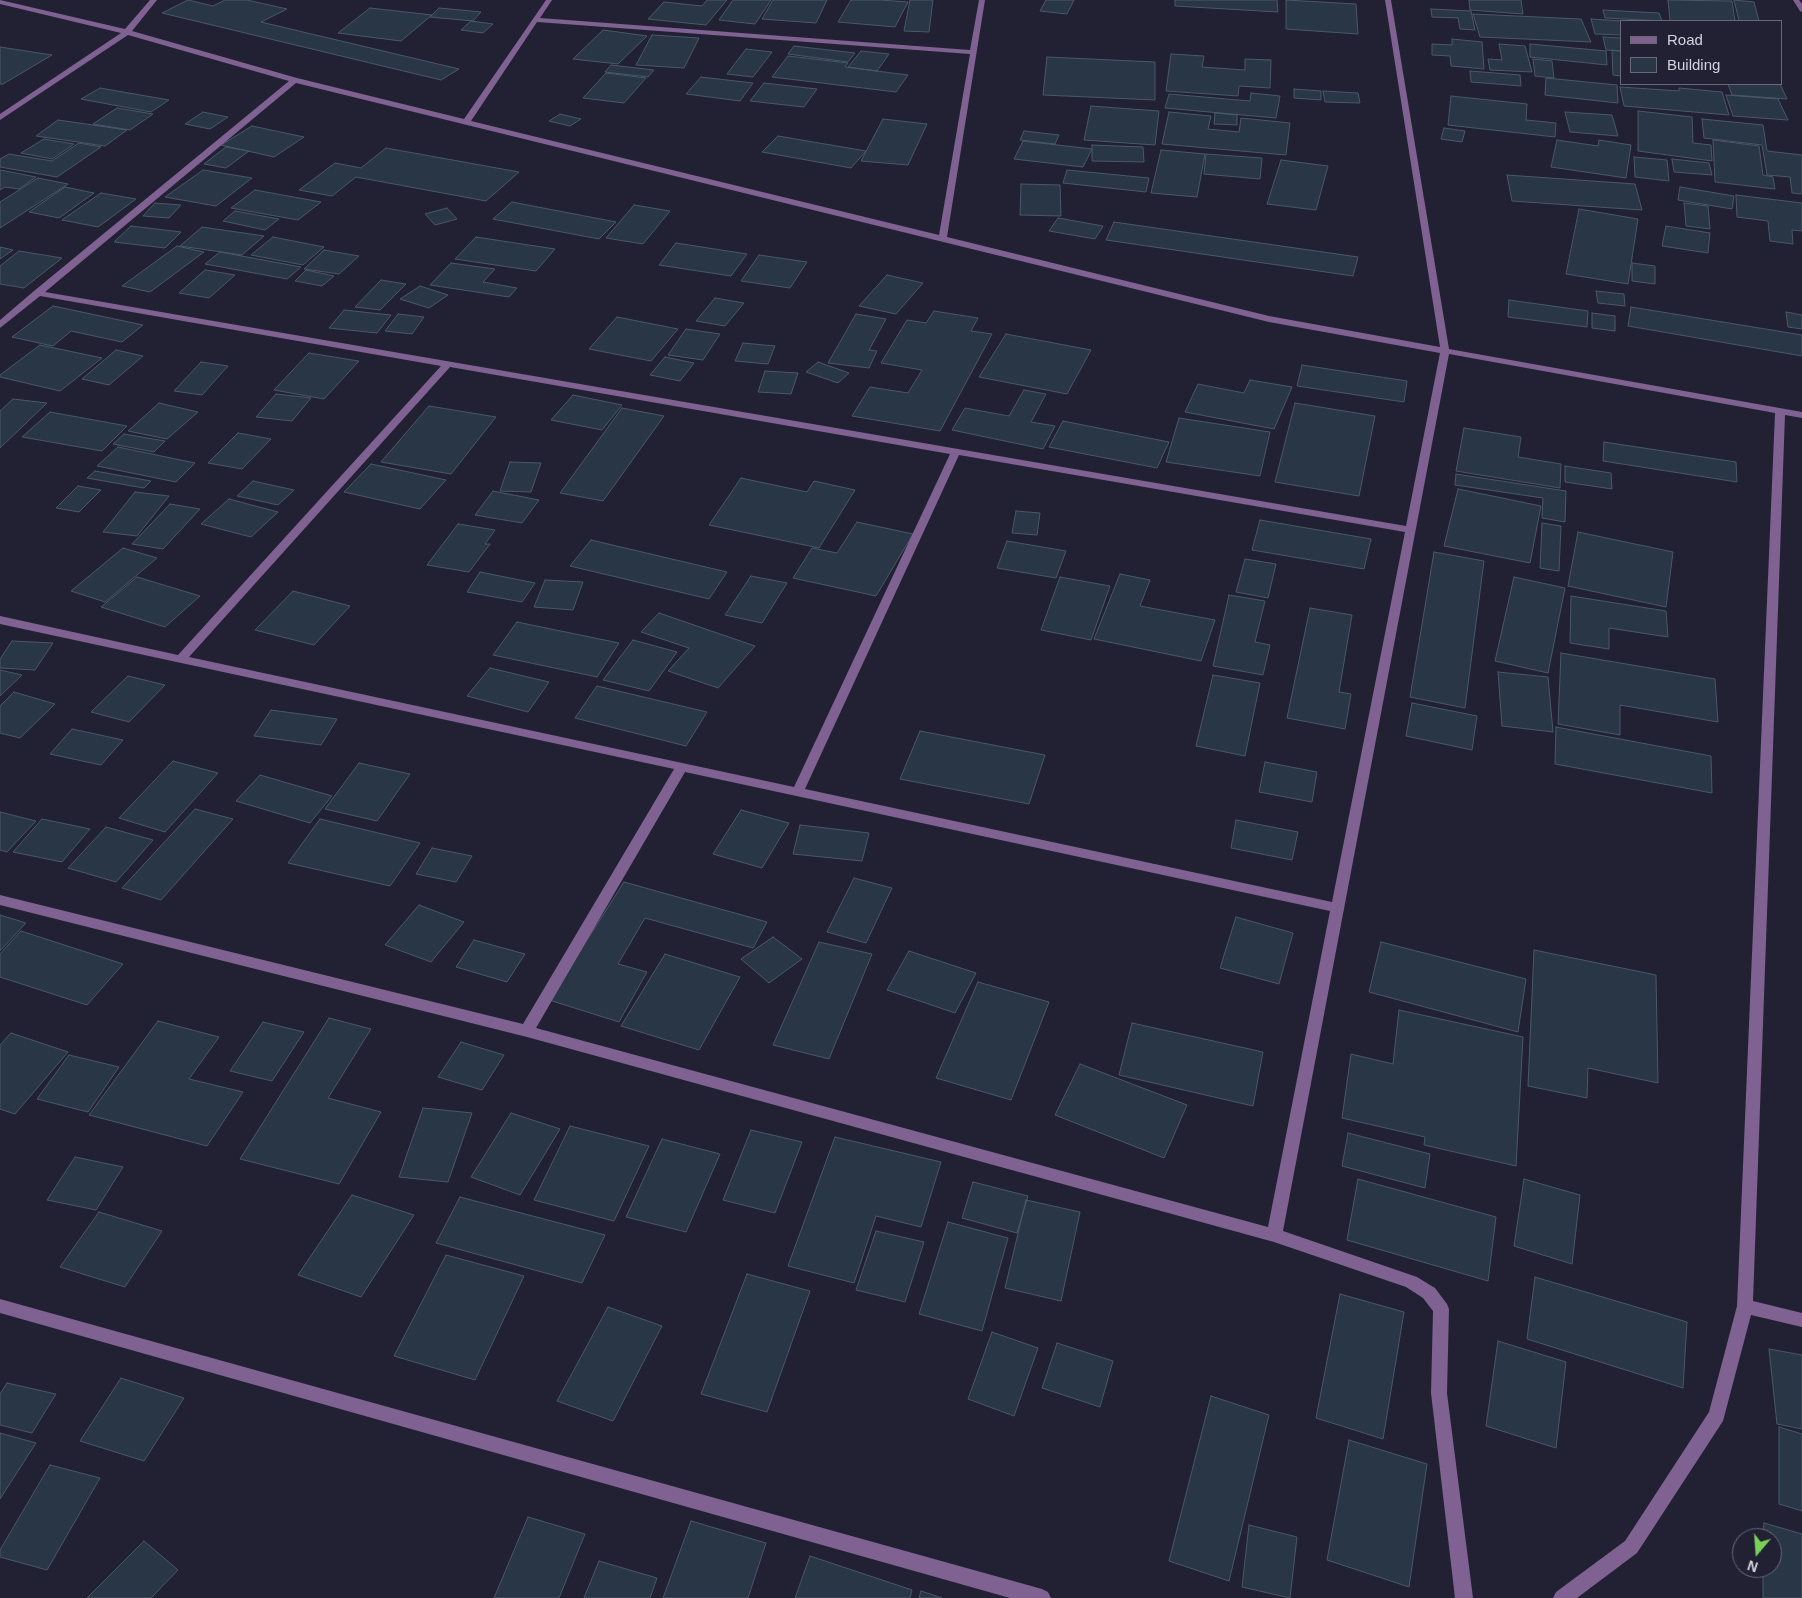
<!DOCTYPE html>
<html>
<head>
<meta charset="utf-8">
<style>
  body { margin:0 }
  #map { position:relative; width:1802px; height:1598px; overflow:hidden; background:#212133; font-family:Arial,sans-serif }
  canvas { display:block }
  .legend { position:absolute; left:1620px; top:20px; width:162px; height:65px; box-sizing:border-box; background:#212133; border:1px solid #686878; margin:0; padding:6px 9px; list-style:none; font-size:15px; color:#d3d3e0 }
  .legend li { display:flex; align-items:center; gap:10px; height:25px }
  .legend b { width:25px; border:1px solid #686878 }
  .north { position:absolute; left:1732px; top:1528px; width:50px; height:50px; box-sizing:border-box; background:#212133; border:1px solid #686878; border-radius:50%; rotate:198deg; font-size:14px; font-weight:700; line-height:20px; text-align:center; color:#d3d3e0 }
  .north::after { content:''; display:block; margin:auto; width:18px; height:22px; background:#79d158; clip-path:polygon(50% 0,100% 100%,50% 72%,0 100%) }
</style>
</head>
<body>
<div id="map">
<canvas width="1802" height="1598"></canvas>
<ul class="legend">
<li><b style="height:6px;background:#7f6192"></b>Road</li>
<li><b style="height:14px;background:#293646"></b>Building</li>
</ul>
<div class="north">N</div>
</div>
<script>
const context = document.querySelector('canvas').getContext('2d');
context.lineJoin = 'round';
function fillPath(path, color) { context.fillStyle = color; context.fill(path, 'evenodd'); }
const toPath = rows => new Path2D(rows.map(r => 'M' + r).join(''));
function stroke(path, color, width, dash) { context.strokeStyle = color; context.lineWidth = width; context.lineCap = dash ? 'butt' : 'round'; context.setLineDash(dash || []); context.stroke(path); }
const building = toPath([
  [188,0,213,6,225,0,247,0,287,9,261,22,459,69,441,80,162,13,188,0],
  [707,0,727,0,706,25,648,19,664,2,702,6,707,0],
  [733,0,771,0,755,24,719,20,733,0],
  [773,0,827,0,816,23,762,19,773,0],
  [851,0,880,0,908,2,895,27,838,22,851,0],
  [910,0,933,0,929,32,904,31,910,0],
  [1046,0,1074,0,1067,14,1040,11,1046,0],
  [1175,0,1277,0,1278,12,1175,6,1175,0],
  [1286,0,1356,4,1358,34,1286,29,1286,0],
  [1469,0,1521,0,1523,14,1470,10,1469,0],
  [1668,0,1732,1,1735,21,1670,21,1668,0],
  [1734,0,1754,2,1759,21,1739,21,1734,0],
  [370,8,432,15,401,41,338,33,370,8],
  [439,8,481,12,473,21,430,17,439,8],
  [1431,9,1471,11,1475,30,1460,29,1458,18,1432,17,1431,9],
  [1603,10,1659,13,1662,21,1605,18,1603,10],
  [1473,14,1581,19,1591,42,1480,37,1473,14],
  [1591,19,1622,21,1621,35,1595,34,1591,19],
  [471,21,493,24,483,33,461,30,471,21],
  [603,30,647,36,618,64,573,59,603,30],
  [652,35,699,38,684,68,636,65,652,35],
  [1603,37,1621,38,1621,51,1606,50,1603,37],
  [1452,39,1482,42,1484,69,1451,66,1450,56,1432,55,1432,44,1452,45,1452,39],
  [1499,44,1525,46,1532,72,1490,70,1488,59,1502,60,1499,44],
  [1530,44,1606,51,1607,65,1530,57,1530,44],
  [794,46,855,53,848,62,788,54,794,46],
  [0,47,52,55,3,84,0,84,0,47],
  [746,49,772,52,753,77,727,74,746,49],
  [1612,50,1621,51,1621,76,1613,75,1612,50],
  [861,51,889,54,877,71,848,67,861,51],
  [1171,54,1204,56,1202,67,1245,70,1245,59,1271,60,1270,88,1239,86,1238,96,1166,91,1171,54],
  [788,56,848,63,845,67,908,75,896,92,772,77,788,56],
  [1047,57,1155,62,1155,100,1043,95,1047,57],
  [1533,59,1552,61,1554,78,1535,76,1533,59],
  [611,65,654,70,648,77,605,72,611,65],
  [1470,71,1520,75,1521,86,1471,82,1470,71],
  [606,73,646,78,624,103,583,98,606,73],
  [701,77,753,83,740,101,686,94,701,77],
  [1546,78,1617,85,1618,103,1545,95,1546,78],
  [764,83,817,89,804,107,750,101,764,83],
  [1728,84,1780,84,1787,99,1732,95,1728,84],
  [1620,87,1679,91,1679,88,1722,92,1729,115,1624,106,1620,87],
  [100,88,169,100,151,112,81,99,100,88],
  [1294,89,1321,91,1321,100,1294,98,1294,89],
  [1323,91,1358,93,1360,103,1325,102,1323,91],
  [1251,93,1280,96,1276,118,1165,108,1169,94,1250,101,1251,93],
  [1726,95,1778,99,1788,120,1733,116,1726,95],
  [1451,96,1527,104,1526,120,1556,123,1555,137,1448,125,1451,96],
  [1091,106,1159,111,1155,145,1084,140,1091,106],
  [117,108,153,114,130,130,93,124,117,108],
  [1638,111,1692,117,1693,143,1711,145,1712,161,1638,151,1638,111],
  [203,112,228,117,210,129,185,124,203,112],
  [1169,112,1211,116,1208,129,1239,132,1241,118,1290,123,1286,155,1162,144,1169,112],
  [1565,112,1612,115,1618,136,1570,132,1565,112],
  [1215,113,1237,115,1237,125,1214,124,1215,113],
  [560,114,581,119,570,126,549,121,560,114],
  [883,119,927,124,908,165,861,161,883,119],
  [1702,119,1763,125,1767,151,1802,155,1802,194,1792,193,1790,177,1767,175,1762,145,1704,138,1702,119],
  [58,120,127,130,105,146,36,136,58,120],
  [252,126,304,137,274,157,221,145,252,126],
  [1444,128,1465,131,1462,142,1441,139,1444,128],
  [1024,131,1059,135,1055,144,1020,140,1024,131],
  [778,136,866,151,851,168,762,152,778,136],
  [44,139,74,144,52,159,21,153,44,139],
  [1557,140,1598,146,1599,140,1631,145,1626,178,1551,167,1557,140],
  [1713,140,1759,146,1763,175,1773,177,1775,189,1715,182,1713,140],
  [1023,141,1092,149,1083,167,1014,159,1023,141],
  [79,143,101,147,57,177,0,167,0,159,9,154,52,161,79,143],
  [1092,145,1143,147,1144,162,1092,161,1092,145],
  [226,147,249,151,226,168,204,164,226,147],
  [386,148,519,172,486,201,356,177,332,196,299,190,335,163,361,168,386,148],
  [1161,150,1205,154,1197,197,1151,193,1161,150],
  [1206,154,1262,158,1260,179,1204,174,1206,154],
  [1634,157,1667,160,1669,181,1635,177,1634,157],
  [1672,159,1709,163,1712,175,1674,172,1672,159],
  [1281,160,1328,166,1316,210,1267,204,1281,160],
  [0,170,36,177,19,189,5,187,0,190,0,170],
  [203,170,252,178,216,206,165,197,203,170],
  [1067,170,1149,178,1146,192,1063,183,1067,170],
  [1507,175,1635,184,1642,210,1512,201,1507,175],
  [38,178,68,184,0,228,0,202,38,178],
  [1021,184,1060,185,1061,216,1020,215,1021,184],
  [65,187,94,193,59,218,29,212,65,187],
  [1680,187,1734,196,1732,209,1678,200,1680,187],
  [255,190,321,202,298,220,231,208,255,190],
  [101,193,136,199,98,227,62,220,101,193],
  [1736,195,1802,203,1802,231,1792,230,1793,244,1770,241,1768,221,1737,217,1736,195],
  [512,202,616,222,599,239,493,219,512,202],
  [155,203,181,205,169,218,143,216,155,203],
  [1684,203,1708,206,1710,229,1686,226,1684,203],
  [634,205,670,211,643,244,606,238,634,205],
  [447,208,457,219,435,225,425,214,447,208],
  [1579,209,1638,219,1628,284,1566,274,1579,209],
  [235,211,279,219,265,230,223,221,235,211],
  [1058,218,1103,226,1095,239,1049,231,1058,218],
  [1114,222,1358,257,1353,276,1106,240,1114,222],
  [131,226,181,232,165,248,114,242,131,226],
  [1666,226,1710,233,1708,253,1662,246,1666,226],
  [202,227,264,236,242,255,180,246,202,227],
  [273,237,324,247,303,265,251,255,273,237],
  [476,237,555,249,536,271,455,259,476,237],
  [676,243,747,254,731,276,659,265,676,243],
  [177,246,204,252,150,292,122,286,177,246],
  [0,247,13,250,0,259,0,247],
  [324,250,359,256,339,274,304,269,324,250],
  [19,251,62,258,24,288,0,284,0,266,19,251],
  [220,252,301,267,287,279,205,264,220,252],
  [759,255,807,262,790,288,741,281,759,255],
  [451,263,495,269,483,282,517,288,509,297,430,285,451,263],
  [1632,263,1655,266,1655,284,1632,281,1632,263],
  [205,270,235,275,209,298,179,293,205,270],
  [306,270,334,276,322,286,295,281,306,270],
  [887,275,923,283,896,314,859,306,887,275],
  [381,280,406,284,380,310,355,307,381,280],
  [420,286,448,295,429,308,400,299,420,286],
  [1596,291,1624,294,1625,306,1598,303,1596,291],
  [715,298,744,303,725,326,696,321,715,298],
  [1509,300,1588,311,1587,327,1508,317,1509,300],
  [53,306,143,325,122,342,71,331,53,346,12,337,53,306],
  [1631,307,1802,335,1802,356,1628,326,1631,307],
  [344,310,391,315,377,333,329,328,344,310],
  [934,311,978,318,971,331,992,334,940,431,852,416,870,387,908,393,922,370,881,363,907,320,926,323,934,311],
  [1786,312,1802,315,1802,329,1788,327,1786,312],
  [1592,313,1615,316,1615,331,1592,328,1592,313],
  [398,314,424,317,412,334,385,331,398,314],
  [856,314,886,319,869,350,877,351,869,368,828,363,856,314],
  [617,317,678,329,651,361,589,349,617,317],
  [686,329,720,334,703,360,668,355,686,329],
  [1006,334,1091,350,1067,394,979,377,1006,334],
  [743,343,775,346,768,364,735,361,743,343],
  [40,345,102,358,60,391,0,377,0,375,40,345],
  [116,350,143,356,109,385,82,379,116,350],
  [309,353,359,361,324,399,274,390,309,353],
  [665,357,694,363,680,381,650,375,665,357],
  [201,362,228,366,202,395,174,391,201,362],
  [818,362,849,373,838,383,806,372,818,362],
  [1302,365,1407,381,1404,402,1297,386,1302,365],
  [765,371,798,373,791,394,758,392,765,371],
  [1250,380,1292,387,1274,429,1185,412,1198,384,1244,393,1250,380],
  [1024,390,1046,394,1031,422,1055,426,1043,449,952,430,965,408,1009,416,1024,390],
  [276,394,311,398,292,421,256,417,276,394],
  [573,395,622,405,602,430,551,420,573,395],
  [13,399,47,403,0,448,0,411,13,399],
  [159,403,198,412,167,439,128,431,159,403],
  [1295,403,1375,416,1359,496,1275,482,1295,403],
  [429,406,496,417,451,474,381,462,429,406],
  [622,408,664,416,603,501,560,493,622,408],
  [50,412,127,426,102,451,22,437,50,412],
  [1179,418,1270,432,1260,476,1166,462,1179,418],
  [1063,421,1169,442,1157,468,1049,447,1063,421],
  [1464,428,1521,437,1518,457,1561,464,1560,488,1456,471,1464,428],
  [238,433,271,439,242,469,208,463,238,433],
  [124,434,165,441,154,452,113,444,124,434],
  [1604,442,1736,462,1737,482,1603,461,1604,442],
  [118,447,195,463,176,482,97,466,118,447],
  [510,462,541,463,531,492,500,491,510,462],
  [371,464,446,480,420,509,344,492,371,464],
  [1565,466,1611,473,1612,489,1565,482,1565,466],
  [95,471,151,481,144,488,87,478,95,471],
  [1456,474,1566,491,1565,522,1542,518,1543,498,1455,485,1456,474],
  [741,478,807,492,814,481,855,490,819,548,709,525,741,478],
  [253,481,294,490,278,505,237,496,253,481],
  [78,486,101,490,79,512,56,508,78,486],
  [1458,489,1541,506,1530,563,1444,546,1458,489],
  [493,491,539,500,522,523,475,515,493,491],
  [135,492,169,496,137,536,103,532,135,492],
  [229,499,278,512,251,537,201,524,229,499],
  [170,504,200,509,163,549,132,544,170,504],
  [1016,511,1040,513,1037,535,1012,533,1016,511],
  [1260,520,1371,539,1364,569,1252,550,1260,520],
  [857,522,913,534,876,596,793,578,812,548,837,553,857,522],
  [1542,523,1561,526,1559,571,1540,568,1542,523],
  [458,524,495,530,485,544,490,544,469,572,427,565,458,524],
  [1578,532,1673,552,1666,607,1568,586,1578,532],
  [591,540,727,572,709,599,570,566,591,540],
  [1007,541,1066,551,1056,578,997,568,1007,541],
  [123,548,157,558,105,602,71,591,123,548],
  [1434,552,1484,561,1465,708,1410,697,1434,552],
  [1245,559,1276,564,1268,598,1236,592,1245,559],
  [480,572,535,583,522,602,467,592,480,572],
  [1120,574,1150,580,1140,606,1215,620,1201,661,1094,639,1120,574],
  [751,576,787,583,762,623,725,615,751,576],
  [137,577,200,596,165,627,101,607,137,577],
  [1060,577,1110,586,1091,640,1041,630,1060,577],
  [1514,577,1565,588,1548,673,1495,661,1514,577],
  [545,580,583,582,573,610,534,607,545,580],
  [293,591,350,606,314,645,255,630,293,591],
  [1229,595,1265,601,1255,642,1270,645,1263,675,1213,666,1229,595],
  [1571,596,1666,611,1668,637,1609,628,1609,649,1570,643,1571,596],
  [1310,608,1352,615,1339,692,1351,694,1345,729,1287,718,1310,608],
  [659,613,755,646,718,688,668,671,689,648,641,632,659,613],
  [517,622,619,643,597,677,493,655,517,622],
  [633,640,677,652,649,691,603,680,633,640],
  [12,641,53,643,35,670,0,668,0,659,12,641],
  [1561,653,1715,679,1718,722,1620,705,1620,735,1558,724,1561,653],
  [490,668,549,682,528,712,467,696,490,668],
  [0,670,22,675,0,696,0,670],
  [1498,672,1548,677,1553,732,1502,726,1498,672],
  [1213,675,1260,683,1245,756,1196,746,1213,675],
  [128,676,165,685,129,722,91,712,128,676],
  [597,686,707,712,686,746,575,718,597,686],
  [14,692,55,704,20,738,0,733,0,706,14,692],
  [1412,703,1477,716,1472,750,1406,736,1412,703],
  [271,710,337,719,321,745,254,736,271,710],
  [1556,727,1711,756,1712,793,1555,764,1556,727],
  [72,729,123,740,101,765,50,754,72,729],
  [920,731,1045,755,1029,804,900,779,920,731],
  [173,761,218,773,165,832,119,818,173,761],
  [1265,762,1317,772,1312,802,1259,792,1265,762],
  [359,763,410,774,377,821,325,809,359,763],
  [260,775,332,796,310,823,236,801,260,775],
  [195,809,233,819,161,900,122,888,195,809],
  [741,810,789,823,762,868,713,854,741,810],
  [0,812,36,821,7,852,0,850,0,812],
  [42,819,90,829,62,862,13,852,42,819],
  [320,819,420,843,390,886,288,863,320,819],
  [1236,820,1298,832,1292,860,1231,848,1236,820],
  [800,825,869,833,862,861,793,854,800,825],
  [106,827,153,840,116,882,68,868,106,827],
  [432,848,472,856,456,882,416,874,432,848],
  [854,878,892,888,866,943,827,932,854,878],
  [624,882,767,922,753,948,645,918,618,964,647,972,619,1022,549,1000,624,882],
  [419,905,464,922,431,962,385,945,419,905],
  [0,915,26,923,0,951,0,915],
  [1236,917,1293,933,1279,984,1220,968,1236,917],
  [21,931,123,964,87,1005,0,977,0,954,21,931],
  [773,937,802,959,769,983,741,959,773,937],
  [474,940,525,954,507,982,456,967,474,940],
  [819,942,872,954,829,1059,773,1045,819,942],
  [1381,942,1526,979,1518,1032,1369,992,1381,942],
  [1534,950,1656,975,1658,1083,1588,1068,1587,1098,1528,1086,1534,950],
  [909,951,976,973,955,1013,887,990,909,951],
  [665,954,740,977,699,1050,621,1026,665,954],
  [978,982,1049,1002,1011,1100,936,1078,978,982],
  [1399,1010,1523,1037,1516,1166,1424,1145,1425,1137,1342,1118,1351,1054,1393,1064,1399,1010],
  [329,1018,371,1029,328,1098,381,1112,339,1184,240,1159,329,1018],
  [158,1021,219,1037,189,1079,243,1092,207,1146,89,1115,158,1021],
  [263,1022,304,1032,272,1081,230,1071,263,1022],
  [1132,1023,1263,1052,1253,1106,1119,1075,1132,1023],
  [11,1033,68,1052,15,1114,0,1109,0,1045,11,1033],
  [461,1042,504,1055,482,1090,438,1077,461,1042],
  [69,1055,119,1067,88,1112,37,1099,69,1055],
  [1080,1064,1187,1105,1164,1158,1055,1115,1080,1064],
  [423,1108,472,1113,448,1182,399,1177,423,1108],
  [511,1113,560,1129,520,1195,471,1177,511,1113],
  [570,1126,649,1146,614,1221,534,1200,570,1126],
  [751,1130,802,1142,775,1213,723,1200,751,1130],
  [1348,1133,1430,1154,1425,1188,1342,1166,1348,1133],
  [835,1137,941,1162,921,1227,876,1216,854,1283,788,1266,835,1137],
  [662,1139,720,1154,686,1232,626,1217,662,1139],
  [75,1157,123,1167,96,1210,47,1200,75,1157],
  [1358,1179,1496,1217,1488,1281,1347,1240,1358,1179],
  [1524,1179,1580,1195,1572,1264,1514,1246,1524,1179],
  [973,1182,1028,1196,1017,1233,962,1218,973,1182],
  [352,1195,414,1215,361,1297,298,1275,352,1195],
  [460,1197,605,1235,582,1283,436,1243,460,1197],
  [1026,1200,1080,1212,1061,1301,1005,1288,1026,1200],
  [99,1212,162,1231,125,1287,60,1267,99,1212],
  [948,1222,1008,1238,982,1331,919,1314,948,1222],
  [876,1231,924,1242,905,1302,856,1290,876,1231],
  [446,1255,524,1276,475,1380,394,1356,446,1255],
  [747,1274,810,1291,767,1412,701,1394,747,1274],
  [1535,1277,1687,1322,1683,1388,1527,1339,1535,1277],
  [1340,1294,1404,1312,1383,1439,1316,1418,1340,1294],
  [608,1307,662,1326,613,1421,557,1401,608,1307],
  [992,1332,1038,1348,1014,1416,968,1399,992,1332],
  [1498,1341,1566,1362,1556,1448,1486,1426,1498,1341],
  [1057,1343,1113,1361,1100,1407,1042,1388,1057,1343],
  [1769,1349,1802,1355,1802,1429,1777,1424,1769,1349],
  [121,1378,184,1398,144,1461,80,1441,121,1378],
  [7,1383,56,1394,32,1433,0,1425,0,1394,7,1383],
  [1211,1396,1269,1415,1229,1581,1169,1561,1211,1396],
  [1779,1427,1802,1434,1802,1511,1779,1504,1779,1427],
  [0,1433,36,1443,0,1499,0,1433],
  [1349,1440,1427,1464,1409,1587,1327,1560,1349,1440],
  [50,1465,100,1478,47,1570,0,1557,0,1550,50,1465],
  [528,1517,585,1534,559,1598,494,1598,528,1517],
  [691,1521,766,1543,748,1598,663,1598,691,1521],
  [1764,1523,1802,1534,1802,1598,1763,1598,1763,1568,1772,1568,1772,1538,1763,1538,1764,1523],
  [1249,1525,1297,1537,1290,1598,1242,1587,1249,1525],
  [144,1541,178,1570,151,1598,87,1598,144,1541],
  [810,1556,912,1590,910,1598,795,1598,810,1556],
  [599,1561,657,1578,650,1598,584,1598,599,1561],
  [921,1591,942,1598,919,1598,921,1591]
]);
fillPath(building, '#293646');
stroke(building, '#4a586a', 1);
fillPath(toPath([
  [0,0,125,29,150,0,157,0,132,31,297,78,464,119,546,0,552,0,540,18,970,50,979,0,985,0,947,237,1269,316,1440,347,1385,0,1391,0,1449,349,1802,412,1802,418,1785,415,1753,1301,1802,1313,1802,1327,1751,1315,1723,1421,1637,1553,1577,1598,1553,1598,1556,1592,1625,1541,1709,1412,1737,1306,1775,413,1449,354,1283,1231,1417,1277,1435,1288,1447,1304,1449,1309,1447,1393,1473,1598,1455,1598,1431,1393,1433,1311,1423,1298,1406,1287,1274,1242,527,1037,0,905,0,895,523,1024,674,769,0,624,0,616,178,655,441,366,40,296,0,328,0,320,34,291,289,81,128,35,0,120,0,114,121,33,0,4,0,0],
  [537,22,970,54,939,235,471,121,537,22],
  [296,83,1269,322,1440,353,1406,526,45,292,296,83],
  [450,367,950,454,794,787,189,657,450,367],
  [959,455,1405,532,1332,902,805,789,959,455],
  [685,772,1330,911,1268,1227,536,1028,685,772],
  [1793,0,1799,0,1802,4,1802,12,1800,11,1793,0],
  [0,1299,1042,1589,1048,1592,1051,1598,1010,1598,0,1313,0,1299]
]), '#7f6192');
</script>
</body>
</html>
